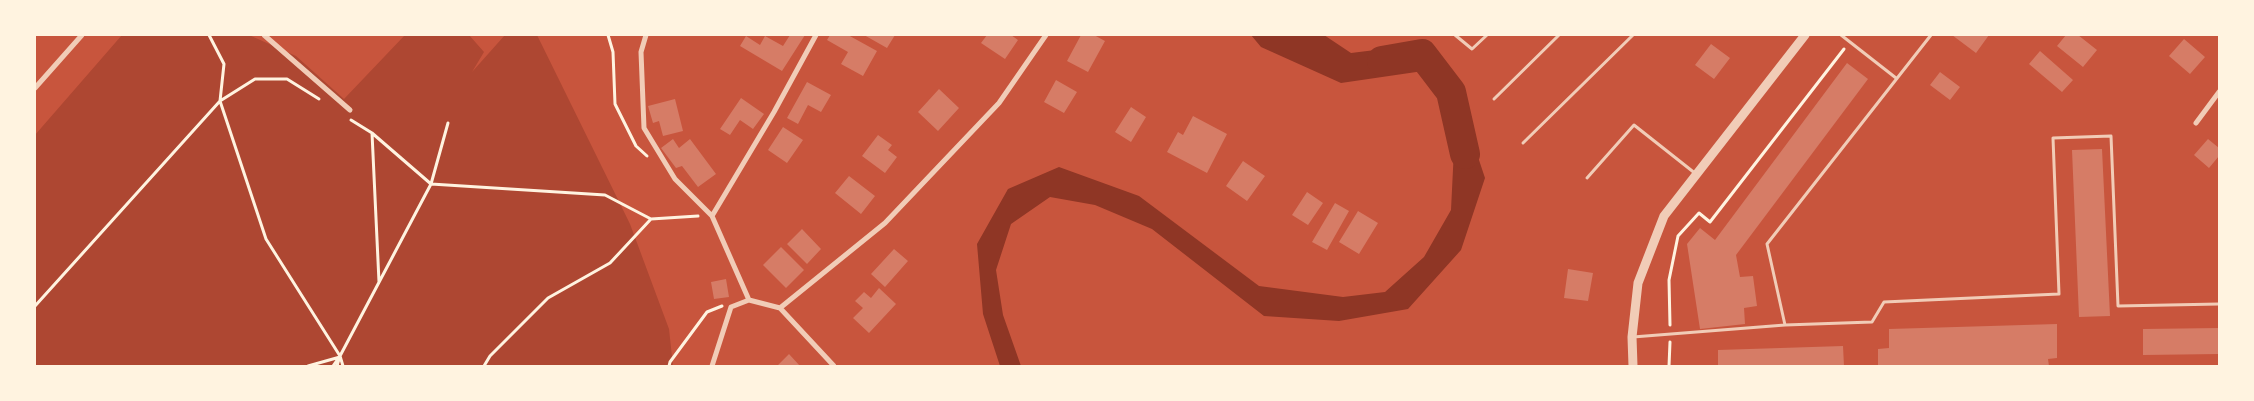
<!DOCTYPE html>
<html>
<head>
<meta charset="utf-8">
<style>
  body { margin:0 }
  #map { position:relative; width:2254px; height:401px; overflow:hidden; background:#c8553d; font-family:Raleway,sans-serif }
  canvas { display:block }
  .frame { position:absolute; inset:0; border:36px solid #fff3e0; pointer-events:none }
</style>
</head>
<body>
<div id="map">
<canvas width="2254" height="401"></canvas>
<div class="frame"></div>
</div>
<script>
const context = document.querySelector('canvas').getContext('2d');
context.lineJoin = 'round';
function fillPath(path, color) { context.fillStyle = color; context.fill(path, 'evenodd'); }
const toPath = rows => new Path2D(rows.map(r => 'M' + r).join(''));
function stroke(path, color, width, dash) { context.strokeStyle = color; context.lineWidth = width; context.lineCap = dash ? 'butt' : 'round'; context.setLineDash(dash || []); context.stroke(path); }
fillPath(toPath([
  [122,35,249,35,296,56,344,99,405,35,469,35,484,52,472,72,505,35,537,35,630,224,669,329,673,366,35,366,35,135]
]), '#ae4732');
fillPath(toPath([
  [1251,35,1324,35,1351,53,1416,45,1430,70,1341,83,1261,47],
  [1456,108,1475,148,1485,178,1461,250,1408,309,1339,321,1264,316,1152,229,1095,205,1050,197,1011,224,996,270,1003,315,1021,366,1000,366,983,314,977,244,1008,189,1059,167,1139,196,1259,286,1343,297,1385,292,1424,257,1451,210]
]), '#8f3625');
stroke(toPath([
  [1382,61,1422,54,1451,92,1465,154]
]), '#8f3625', 30);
fillPath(toPath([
  [790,35,805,35,782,71,740,46,746,36,760,45,765,36,783,46],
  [830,35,848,35,877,51,863,76,841,64,848,52,827,40],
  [864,35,895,35,887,48],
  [987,35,1011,35,1018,40,1005,59,981,43],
  [1081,35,1094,35,1105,41,1088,72,1067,61],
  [1952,35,1989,35,1976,53],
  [2066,35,2078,35,2097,50,2083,67,2057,46],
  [2184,39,2205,57,2190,74,2169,56],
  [1711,44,1730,58,1714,79,1695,65],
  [2040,51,2073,80,2062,92,2029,64],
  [1847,63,1868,79,1736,255,1740,277,1753,276,1757,306,1744,308,1745,324,1700,329,1687,244,1700,228,1715,240],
  [1940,72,1960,87,1950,100,1930,85],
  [1056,80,1077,92,1064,113,1044,102],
  [807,82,831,95,821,112,808,105,798,124,787,118],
  [939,89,959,108,938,131,918,112],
  [741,98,764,114,753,129,740,120,730,135,720,129],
  [675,99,683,131,663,136,659,121,653,123,648,106],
  [1131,107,1146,117,1131,142,1115,132],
  [1193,116,1227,134,1207,173,1167,152,1178,132,1183,135],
  [783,127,803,140,787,163,768,150],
  [878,135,892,145,888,150,897,157,885,173,862,156],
  [673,139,679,148,690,139,716,174,698,187,682,166,676,168,661,148],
  [2208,139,2219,148,2219,156,2209,168,2194,155],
  [2102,149,2110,316,2079,317,2072,150],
  [1243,161,1265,176,1247,201,1226,186],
  [849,176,875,196,861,214,835,193],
  [1307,192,1323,203,1308,225,1292,215],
  [1335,203,1349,211,1327,250,1312,242],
  [1358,211,1378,223,1359,254,1339,242],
  [802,229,821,249,807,264,787,244],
  [781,247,804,270,786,288,763,265],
  [894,249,908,261,885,287,871,274],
  [1568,269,1593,273,1588,301,1564,298],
  [726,279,729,297,714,299,711,282],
  [879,288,896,304,869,333,853,318,863,308,855,301,864,292,871,298],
  [2057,324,2057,358,2048,359,2049,366,1878,366,1878,349,1889,348,1889,329],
  [2219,328,2219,354,2143,355,2143,329],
  [1843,346,1844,366,1718,366,1718,350],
  [789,354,800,366,777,366]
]), '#d67c66');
stroke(toPath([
  [209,35,224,64,220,101,266,239,340,356,343,366],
  [608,35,613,52,615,104,636,146,647,156],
  [448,123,431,184,605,195,651,219],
  [372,133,379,282],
  [35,306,220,101,255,79,287,79,319,99],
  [1670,325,1669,280,1678,236,1699,213,1710,222,1844,49],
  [308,366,340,357],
  [333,366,340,356,431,184,372,133,351,120],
  [337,366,339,359],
  [484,366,490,356,548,298,610,263,651,219,698,216],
  [669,366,670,362,707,312,722,306],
  [1669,366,1670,342]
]), '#fff3e0', 3);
stroke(toPath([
  [1455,35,1472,49,1487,35],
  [1841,35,1896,78],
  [1494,99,1559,35],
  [1523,143,1633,35],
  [1587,178,1634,125,1696,174],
  [1785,325,1767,244,1931,35],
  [1633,337,1785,325,1872,322,1884,302,2059,294,2053,138,2111,136,2118,306,2219,304]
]), '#f1ccb7', 3);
stroke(toPath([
  [264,35,350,110],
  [646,35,641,52,644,128,675,179,712,216,774,112,816,35],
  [35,88,82,35],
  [2196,123,2219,92],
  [712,216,749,300],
  [780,308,834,366],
  [712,366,731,307,749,300,780,308,885,223,999,103,1046,35]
]), '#f1ccb7', 5);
stroke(toPath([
  [1633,366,1632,337,1638,283,1664,216,1805,35]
]), '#f1ccb7', 9);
</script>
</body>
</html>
